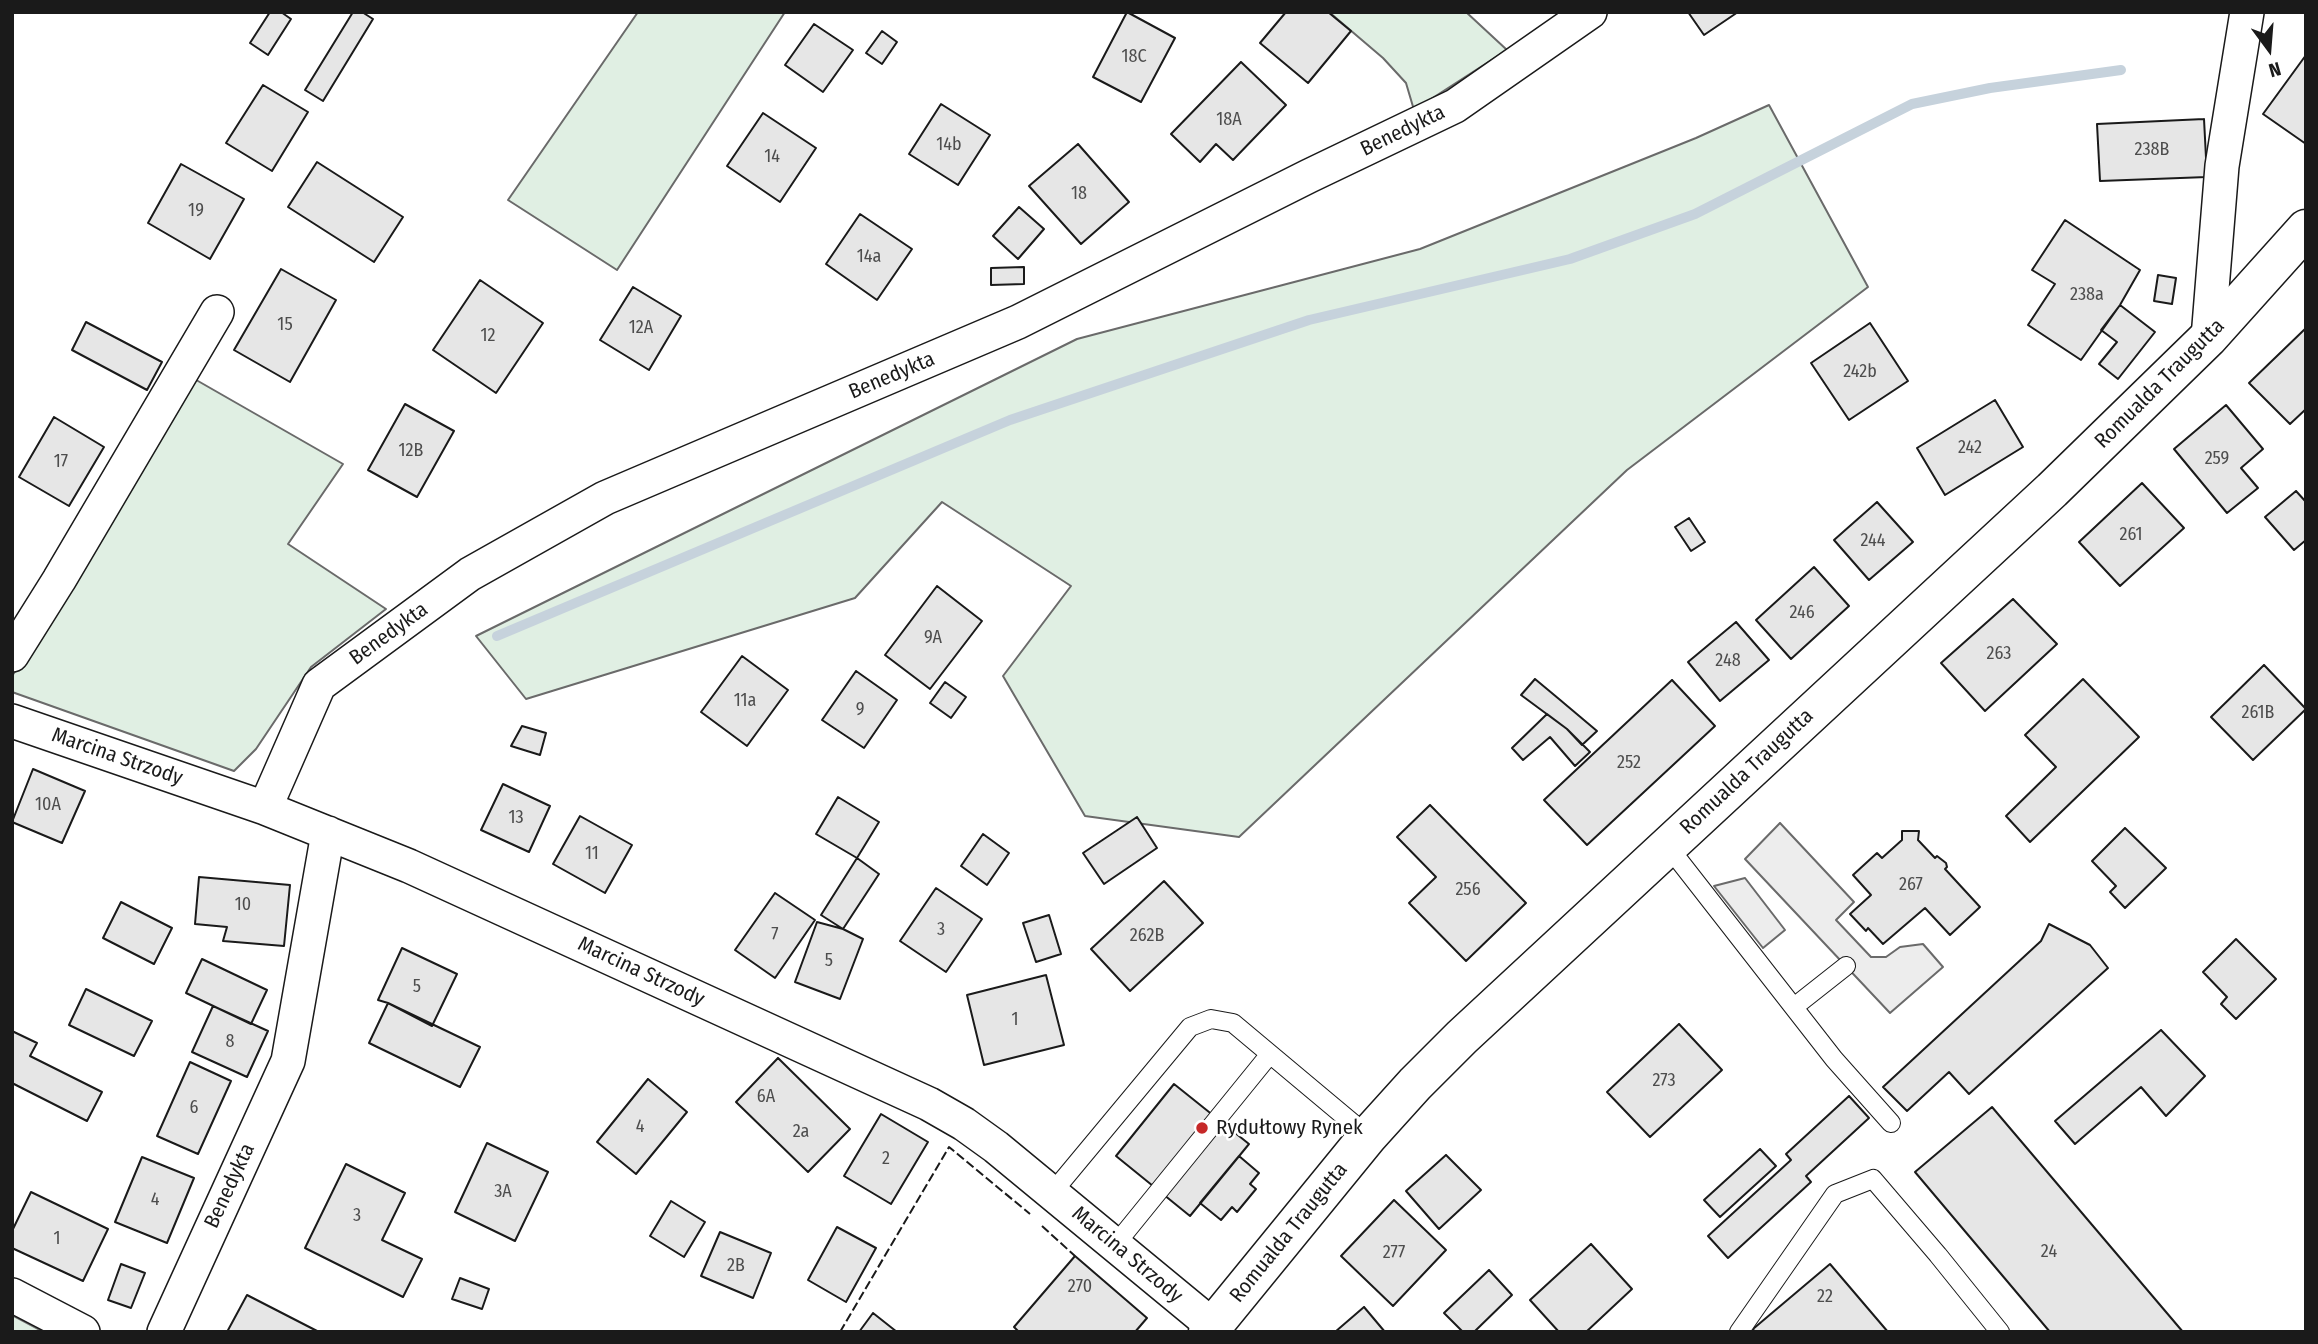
<!DOCTYPE html>
<html>
<head>
<meta charset="utf-8">
<style>
  body { margin:0 }
  #map { position:relative; width:2318px; height:1344px; overflow:hidden; background:#fff; font-family:"Fira Sans Condensed",sans-serif }
  canvas { display:block }
  .frame { position:absolute; inset:0; border:14px solid #1a1a1a; pointer-events:none }
  .north { position:absolute; left:2234px; top:14px; width:70px; height:70px; -webkit-text-stroke:5px #fff; paint-order:stroke; rotate:164deg; font-size:19px; font-weight:700; line-height:28px; text-align:center; color:#1a1a1a }
  .north::after { content:''; display:block; margin:auto; width:24px; height:32px; background:#1a1a1a; clip-path:polygon(50% 0,100% 100%,50% 72%,0 100%) }
</style>
</head>
<body>
<div id="map">
<canvas width="2318" height="1344"></canvas>
<div class="frame"></div>
<div class="north">N</div>
</div>
<script>
const context = document.querySelector('canvas').getContext('2d');
context.lineJoin = 'round';
function fillPath(path, color) { context.fillStyle = color; context.fill(path, 'evenodd'); }
const toPath = rows => new Path2D(rows.map(r => 'M' + r).join(''));
function stroke(path, color, width, dash) { context.strokeStyle = color; context.lineWidth = width; context.lineCap = dash ? 'butt' : 'round'; context.setLineDash(dash || []); context.stroke(path); }
function drawText(font, color, halo, rows, align = 'center') {
  context.font = font + ' "Fira Sans Condensed",sans-serif'; context.lineWidth = 5; context.setLineDash([]); context.textBaseline = 'middle'; context.strokeStyle = halo; context.fillStyle = color; for (const [text, x, y, turn = 0] of rows) {
    context.save(); context.translate(x, y); context.rotate((+turn || 0) * Math.PI / 180); context.textAlign = isNaN(turn) ? turn : align; if (halo) context.strokeText(text, 0, 0); context.fillText(text, 0, 0); context.restore();
  }
}
const green = toPath([
  [638,12,785,12,617,270,508,200,638,12],
  [1329,12,1466,12,1507,50,1414,110,1406,83,1383,58,1329,12],
  [1769,105,1868,287,1627,470,1239,837,1085,816,1003,676,1071,586,942,502,855,598,526,699,476,636,1077,339,1420,249,1696,138,1769,105],
  [191,377,343,464,288,544,386,609,311,667,256,749,234,771,12,692,12,676,69,593,191,377],
  [12,1315,44,1332,12,1332,12,1315]
]);
fillPath(green, '#e0efe3');
stroke(green, '#6a6a6a', 2);
const parking = toPath([
  [1780,823,1854,902,1836,920,1871,957,1886,957,1900,947,1923,944,1943,967,1890,1013,1745,859,1780,823],
  [1745,878,1785,930,1763,948,1714,886,1745,878]
]);
fillPath(parking, '#ededed');
stroke(parking, '#6a6a6a', 2);
stroke(toPath([
  [497,636,1010,420,1309,320,1570,259,1695,214,1912,104,1990,88,2121,70]
]), '#c6d2dc', 10);
const building = toPath([
  [270,12,281,12,291,19,268,55,250,43,270,12],
  [353,12,362,12,373,19,323,101,305,90,353,12],
  [1127,12,1175,38,1141,102,1093,77,1127,12],
  [1286,12,1328,12,1351,31,1308,83,1260,43,1286,12],
  [1688,12,1738,12,1704,35,1688,12],
  [814,24,853,50,823,92,785,65,814,24],
  [882,31,897,42,882,64,866,53,882,31],
  [2306,55,2306,144,2263,114,2306,55],
  [1241,62,1286,105,1233,160,1216,144,1200,162,1171,134,1241,62],
  [263,85,308,112,272,171,226,143,263,85],
  [941,104,990,135,958,185,909,154,941,104],
  [763,113,816,148,780,202,727,166,763,113],
  [2204,119,2207,177,2100,181,2097,124,2204,119],
  [1078,144,1129,202,1081,244,1029,186,1078,144],
  [317,162,403,217,374,262,288,207,317,162],
  [181,164,244,199,210,259,148,223,181,164],
  [1019,207,1044,229,1018,259,993,236,1019,207],
  [860,214,912,249,877,300,826,264,860,214],
  [2065,220,2140,270,2120,305,2081,360,2028,325,2055,284,2032,270,2065,220],
  [1024,267,1024,284,991,285,991,268,1024,267],
  [281,269,336,300,290,382,234,350,281,269],
  [2158,275,2176,278,2172,304,2154,301,2158,275],
  [480,280,543,323,496,393,433,350,480,280],
  [633,287,681,316,649,370,600,340,633,287],
  [2120,305,2155,332,2118,379,2099,364,2117,342,2101,330,2120,305],
  [86,322,162,362,147,390,72,350,86,322],
  [1870,323,1908,381,1849,420,1811,363,1870,323],
  [2306,328,2306,409,2290,424,2249,383,2306,328],
  [1995,400,2023,447,1945,495,1917,448,1995,400],
  [405,404,454,431,417,497,368,470,405,404],
  [2226,405,2263,449,2241,468,2258,488,2227,513,2174,449,2226,405],
  [54,417,104,447,69,506,19,477,54,417],
  [2142,483,2184,528,2120,586,2079,542,2142,483],
  [2296,491,2306,502,2306,540,2294,550,2265,517,2296,491],
  [1877,502,1913,542,1869,580,1834,540,1877,502],
  [1689,518,1705,542,1691,551,1675,527,1689,518],
  [1814,567,1849,606,1791,659,1756,620,1814,567],
  [937,586,982,621,930,689,885,655,937,586],
  [2013,599,2057,644,1985,711,1941,663,2013,599],
  [1736,622,1769,660,1720,701,1688,662,1736,622],
  [742,656,788,690,747,746,701,712,742,656],
  [2264,665,2306,709,2253,760,2211,717,2264,665],
  [856,671,897,700,864,748,822,720,856,671],
  [1535,679,1559,699,1597,731,1582,745,1567,729,1521,695,1535,679],
  [2083,679,2139,737,2030,842,2006,816,2056,767,2025,735,2083,679],
  [1672,680,1715,726,1587,845,1544,800,1672,680],
  [945,682,966,697,951,718,930,703,945,682],
  [1547,714,1567,729,1590,752,1575,766,1550,737,1523,760,1512,748,1547,714],
  [522,726,546,733,540,755,511,746,522,726],
  [33,769,85,791,62,843,12,822,33,769],
  [503,784,550,806,529,852,481,830,503,784],
  [838,797,879,822,857,858,816,834,838,797],
  [1430,805,1526,903,1466,961,1409,903,1436,877,1397,837,1430,805],
  [580,816,632,845,605,893,553,864,580,816],
  [1137,817,1157,848,1104,884,1083,853,1137,817],
  [2125,828,2166,868,2125,908,2110,892,2116,886,2092,861,2125,828],
  [1902,831,1919,831,1918,840,1935,858,1937,856,1946,863,1947,867,1945,869,1980,907,1950,935,1925,908,1883,944,1868,928,1866,931,1850,914,1871,895,1853,875,1877,853,1882,858,1902,840,1902,831],
  [983,834,1009,853,987,885,961,866,983,834],
  [857,858,879,874,843,929,821,915,857,858],
  [199,877,290,885,284,946,223,941,227,927,195,924,199,877],
  [1164,881,1203,923,1130,991,1091,949,1164,881],
  [936,888,982,919,946,972,900,941,936,888],
  [775,893,815,920,775,978,735,950,775,893],
  [121,902,172,928,154,964,103,938,121,902],
  [1049,915,1061,954,1036,962,1023,923,1049,915],
  [817,922,843,929,863,939,840,999,795,982,817,922],
  [2049,924,2090,945,2108,968,1969,1094,1949,1072,1907,1111,1883,1087,2041,941,2049,924],
  [2236,939,2276,979,2236,1019,2221,1004,2227,997,2203,972,2236,939],
  [402,948,457,974,432,1026,388,1003,378,1000,402,948],
  [202,959,267,990,251,1024,186,993,202,959],
  [1046,975,1064,1045,984,1065,967,995,1046,975],
  [86,989,152,1021,134,1056,69,1025,86,989],
  [388,1003,480,1047,460,1087,369,1043,388,1003],
  [213,1006,268,1031,247,1077,192,1052,213,1006],
  [1679,1024,1722,1070,1650,1137,1607,1092,1679,1024],
  [2161,1030,2205,1076,2166,1116,2141,1087,2075,1144,2055,1121,2161,1030],
  [12,1031,37,1043,30,1056,102,1092,87,1121,12,1083,12,1031],
  [778,1058,850,1129,808,1172,736,1102,778,1058],
  [190,1062,231,1081,198,1154,157,1136,190,1062],
  [648,1079,687,1112,636,1174,597,1142,648,1079],
  [1174,1084,1249,1144,1190,1216,1116,1156,1174,1084],
  [1849,1096,1869,1118,1806,1176,1811,1182,1728,1258,1708,1236,1791,1160,1786,1154,1849,1096],
  [1992,1107,2183,1332,2050,1332,1915,1172,1992,1107],
  [881,1114,928,1142,891,1204,844,1176,881,1114],
  [487,1143,548,1172,515,1241,455,1212,487,1143],
  [1760,1149,1776,1166,1720,1217,1704,1200,1760,1149],
  [1446,1155,1481,1190,1439,1229,1406,1191,1446,1155],
  [1239,1156,1259,1173,1250,1184,1256,1189,1237,1212,1232,1207,1221,1220,1200,1203,1239,1156],
  [142,1157,194,1178,167,1243,115,1222,142,1157],
  [346,1164,405,1193,382,1240,422,1259,403,1297,305,1248,346,1164],
  [31,1192,108,1229,83,1281,12,1248,12,1231,31,1192],
  [1394,1200,1446,1250,1393,1306,1341,1256,1394,1200],
  [671,1201,705,1222,684,1257,650,1236,671,1201],
  [837,1227,876,1248,846,1302,808,1280,837,1227],
  [720,1232,771,1253,753,1298,701,1276,720,1232],
  [1591,1244,1632,1289,1586,1332,1559,1332,1530,1300,1591,1244],
  [1075,1256,1147,1318,1135,1332,1019,1332,1014,1327,1075,1256],
  [121,1264,145,1273,131,1308,108,1300,121,1264],
  [1830,1264,1888,1332,1755,1332,1753,1329,1830,1264],
  [1489,1270,1512,1295,1474,1332,1463,1332,1444,1313,1489,1270],
  [460,1278,489,1289,482,1309,452,1299,460,1278],
  [247,1295,319,1332,227,1332,247,1295],
  [1364,1307,1385,1332,1335,1332,1364,1307],
  [873,1313,897,1332,859,1332,873,1313]
]);
fillPath(building, '#e6e6e6');
stroke(building, '#1a1a1a', 2);
const service = toPath([
  [1667,845,1834,1059,1891,1123],
  [1794,1007,1846,966],
  [1052,1193,1190,1027,1211,1019,1233,1023,1368,1136],
  [1115,1245,1270,1054],
  [1739,1332,1835,1194,1873,1179,1938,1255,2000,1332]
]);
const minor = toPath([
  [2208,338,2222,166,2247,12],
  [12,655,59,580,217,312],
  [12,721,265,808,409,866,929,1104,964,1124,996,1147,1213,1326],
  [265,808,319,685,470,574,605,498,1018,322,1309,176,1455,106,1590,12],
  [12,1295,83,1332],
  [164,1332,288,1061,328,833]
]);
const tertiary = toPath([
  [1208,1332,1368,1136,1415,1084,1462,1037,2052,490,2208,338,2306,229]
]);
stroke(service, '#1a1a1a', 20);
stroke(minor, '#1a1a1a', 36);
stroke(tertiary, '#1a1a1a', 41);
stroke(service, '#fff', 18);
stroke(minor, '#fff', 33);
stroke(tertiary, '#fff', 38);
stroke(toPath([
  [1042,1226,1075,1256],
  [840,1332,949,1147,1030,1214]
]), '#1a1a1a', 2, [9, 3.5]);
for (const [x, y, r, color] of [
  [1202,1128,7,"#c62828"]
]) { const dot = new Path2D(); dot.arc(x, y, r, 0, 2 * Math.PI); context.fillStyle = color; context.fill(dot); stroke(dot, '#fff', 2.5); }
drawText('18px', '#4d4d4d', null, [
  ["18C",1134,57],
  ["18A",1229,120],
  ["14b",949,145],
  ["238B",2152,150],
  ["14",772,157],
  ["18",1079,194],
  ["19",196,211],
  ["14a",869,257],
  ["238a",2087,295],
  ["15",285,325],
  ["12A",641,328],
  ["12",488,336],
  ["242b",1860,372],
  ["242",1970,448],
  ["12B",411,451],
  ["259",2217,459],
  ["17",61,462],
  ["261",2131,535],
  ["244",1873,541],
  ["246",1802,613],
  ["9A",933,638],
  ["263",1999,654],
  ["248",1728,661],
  ["11a",745,701],
  ["9",860,710],
  ["261B",2258,713],
  ["252",1629,763],
  ["10A",48,805],
  ["13",516,818],
  ["11",592,854],
  ["267",1911,885],
  ["256",1468,890],
  ["10",243,905],
  ["3",941,930],
  ["7",775,935],
  ["262B",1147,936],
  ["5",829,961],
  ["5",417,987],
  ["1",1015,1020],
  ["8",230,1042],
  ["273",1664,1081],
  ["6A",766,1097],
  ["6",194,1108],
  ["4",640,1127],
  ["2a",801,1132],
  ["2",886,1159],
  ["3A",503,1192],
  ["4",155,1200],
  ["3",357,1216],
  ["1",57,1239],
  ["24",2049,1252],
  ["277",1394,1253],
  ["2B",736,1266],
  ["270",1080,1287],
  ["22",1825,1297]
]);
drawText('21px', '#1a1a1a', '#fff', [
  ["Benedykta",1403,131,-26],
  ["Benedykta",892,376,-23],
  ["Romualda Traugutta",2160,384,-45],
  ["Benedykta",389,634,-36],
  ["Marcina Strzody",117,757,19],
  ["Romualda Traugutta",1747,772,-43],
  ["Marcina Strzody",641,972,25],
  ["Benedykta",230,1186,-65],
  ["Romualda Traugutta",1289,1233,-51],
  ["Marcina Strzody",1127,1255,40]
]);
drawText('21px', '#1a1a1a', '#fff', [
  ["Rydułtowy Rynek",1216,1128]
], 'left');
</script>
</body>
</html>
